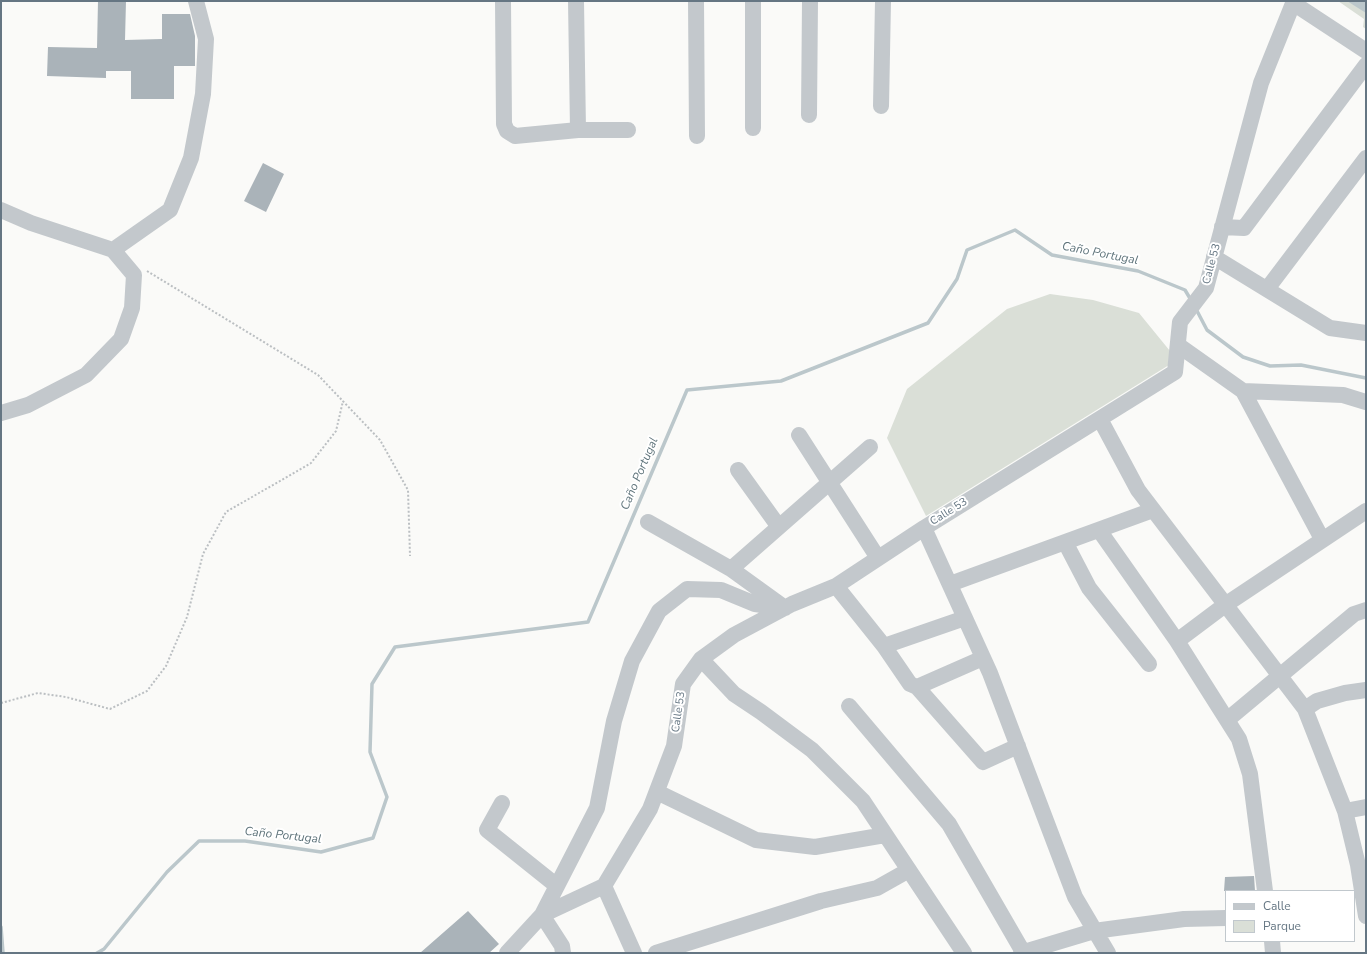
<!DOCTYPE html>
<html>
<head>
<meta charset="utf-8">
<style>
  body { margin:0 }
  #map { position:relative; width:1367px; height:954px; overflow:hidden; background:#fafaf8; font-family:"Nunito Sans",sans-serif }
  canvas { display:block }
  .frame { position:absolute; inset:0; border:2px solid #657683; pointer-events:none }
  .legend { position:absolute; left:1225px; top:890px; width:130px; height:52px; box-sizing:border-box; background:#fff; border:1px solid #c1c8cd; margin:0; padding:5px 7px; list-style:none; font-size:12px; color:#657683 }
  .legend li { display:flex; align-items:center; gap:8px; height:20px }
  .legend b { width:20px; border:1px solid #c1c8cd }
</style>
</head>
<body>
<div id="map">
<canvas width="1367" height="954"></canvas>
<div class="frame"></div>
<ul class="legend">
<li><b style="height:5px;background:#c3c8cc"></b>Calle</li>
<li><b style="height:11px;background:#dadfd7"></b>Parque</li>
</ul>
</div>
<script>
const context = document.querySelector('canvas').getContext('2d');
context.lineJoin = 'round';
function fillPath(path, color) { context.fillStyle = color; context.fill(path, 'evenodd'); }
const toPath = rows => new Path2D(rows.map(r => 'M' + r).join(''));
function stroke(path, color, width, dash) { context.strokeStyle = color; context.lineWidth = width; context.lineCap = dash ? 'butt' : 'round'; context.setLineDash(dash || []); context.stroke(path); }
function drawText(font, color, halo, rows, align = 'center') {
  context.font = font + ' "Nunito Sans",sans-serif'; context.lineWidth = 4; context.setLineDash([]); context.textBaseline = 'middle'; context.strokeStyle = halo; context.fillStyle = color; for (const [text, x, y, turn = 0] of rows) {
    context.save(); context.translate(x, y); context.rotate((+turn || 0) * Math.PI / 180); context.textAlign = isNaN(turn) ? turn : align; if (halo) context.strokeText(text, 0, 0); context.fillText(text, 0, 0); context.restore();
  }
}
fillPath(toPath([
  [1338,1,1366,1,1366,29,1363,27,1364,19],
  [1050,294,1093,300,1139,313,1170,351,1169,365,926,516,887,438,907,389,1007,309]
]), '#dadfd7');
fillPath(toPath([
  [1347,1,1366,1,1366,13]
]), '#bbc7cb');
stroke(toPath([
  [1196,309,1207,330,1243,357,1270,366,1301,365,1366,378],
  [1,927,3,953],
  [97,953,104,949,167,872,199,841,245,841,321,852,373,838,387,797,370,752,372,684,395,647,588,622,687,390,781,381,928,323,957,279,967,250,1015,230,1052,255,1138,271,1185,290,1191,300]
]), '#bbc7cb', 3.5);
fillPath(toPath([
  [98,1,126,1,125,40,162,39,162,14,190,14,195,36,195,66,174,66,174,99,131,99,131,71,106,71,106,78,47,76,48,47,97,48],
  [263,163,284,174,266,212,244,201],
  [1254,876,1255,891,1224,891,1225,877],
  [468,911,499,944,489,953,420,953]
]), '#aab3b9');
stroke(toPath([
  [147,271,318,375,380,440,408,490,410,556],
  [1,703,38,693,66,697,110,709,147,691,166,666,187,617,203,554,226,512,311,463,336,431,343,401]
]), '#bbbfc2', 2, [2, 2]);
stroke(toPath([
  [503,1,504,124,507,131,515,136,578,130,628,130],
  [576,1,578,130],
  [696,1,697,136],
  [1293,3,1366,51],
  [881,106,883,1],
  [809,115,810,1],
  [753,128,753,1],
  [1,210,31,223,113,250,134,275,132,308,121,339,86,375,28,405,1,413],
  [1222,227,1244,228,1366,65],
  [113,250,170,210,191,158,203,94,206,39,196,1],
  [1214,257,1330,328,1366,333],
  [1267,289,1366,158],
  [1178,345,1243,391,1343,395,1366,402],
  [1243,391,1322,539],
  [1100,419,1138,490,1305,709,1345,811,1358,865,1366,916],
  [799,435,878,558],
  [738,470,779,527],
  [648,522,731,569,785,608],
  [924,528,990,673,1075,897,1108,953],
  [1099,530,1177,641,1239,739,1250,774,1265,891],
  [1065,542,1089,588,1149,664],
  [731,569,870,447],
  [950,584,1153,510],
  [836,586,884,646,910,684,917,687,983,762,1018,746],
  [1177,641,1225,605,1366,511],
  [884,646,965,618],
  [701,659,734,694,761,712,812,750,863,801,964,953],
  [917,687,983,658],
  [849,706,949,824,1023,952],
  [1305,709,1317,701,1345,693,1366,690],
  [1227,720,1354,614,1366,610],
  [657,792,756,840,815,847,885,835],
  [502,803,487,830,557,886],
  [1345,811,1366,807],
  [604,886,634,953],
  [1272,941,1273,953],
  [507,953,542,915,604,886,650,809,674,746,683,684,701,659,734,635,792,604,836,586,924,528,1175,372,1180,322,1206,288,1261,83,1294,1],
  [563,953,562,946,542,915,597,808,614,721,632,661,659,611,687,589,721,590,755,604,783,608],
  [656,953,821,901,877,888,909,870],
  [1021,953,1094,931,1184,919,1226,918]
]), '#c3c8cc', 16);
drawText('11px', '#657683', '#fff', [
  ["Calle 53",1212,264,-75],
  ["Calle 53",949,512,-32],
  ["Calle 53",679,712,-82]
]);
drawText('italic 12px', '#60757c', '#fff', [
  ["Caño Portugal",1100,254,11],
  ["Caño Portugal",640,474,-67],
  ["Caño Portugal",283,836,6]
]);
</script>
</body>
</html>
